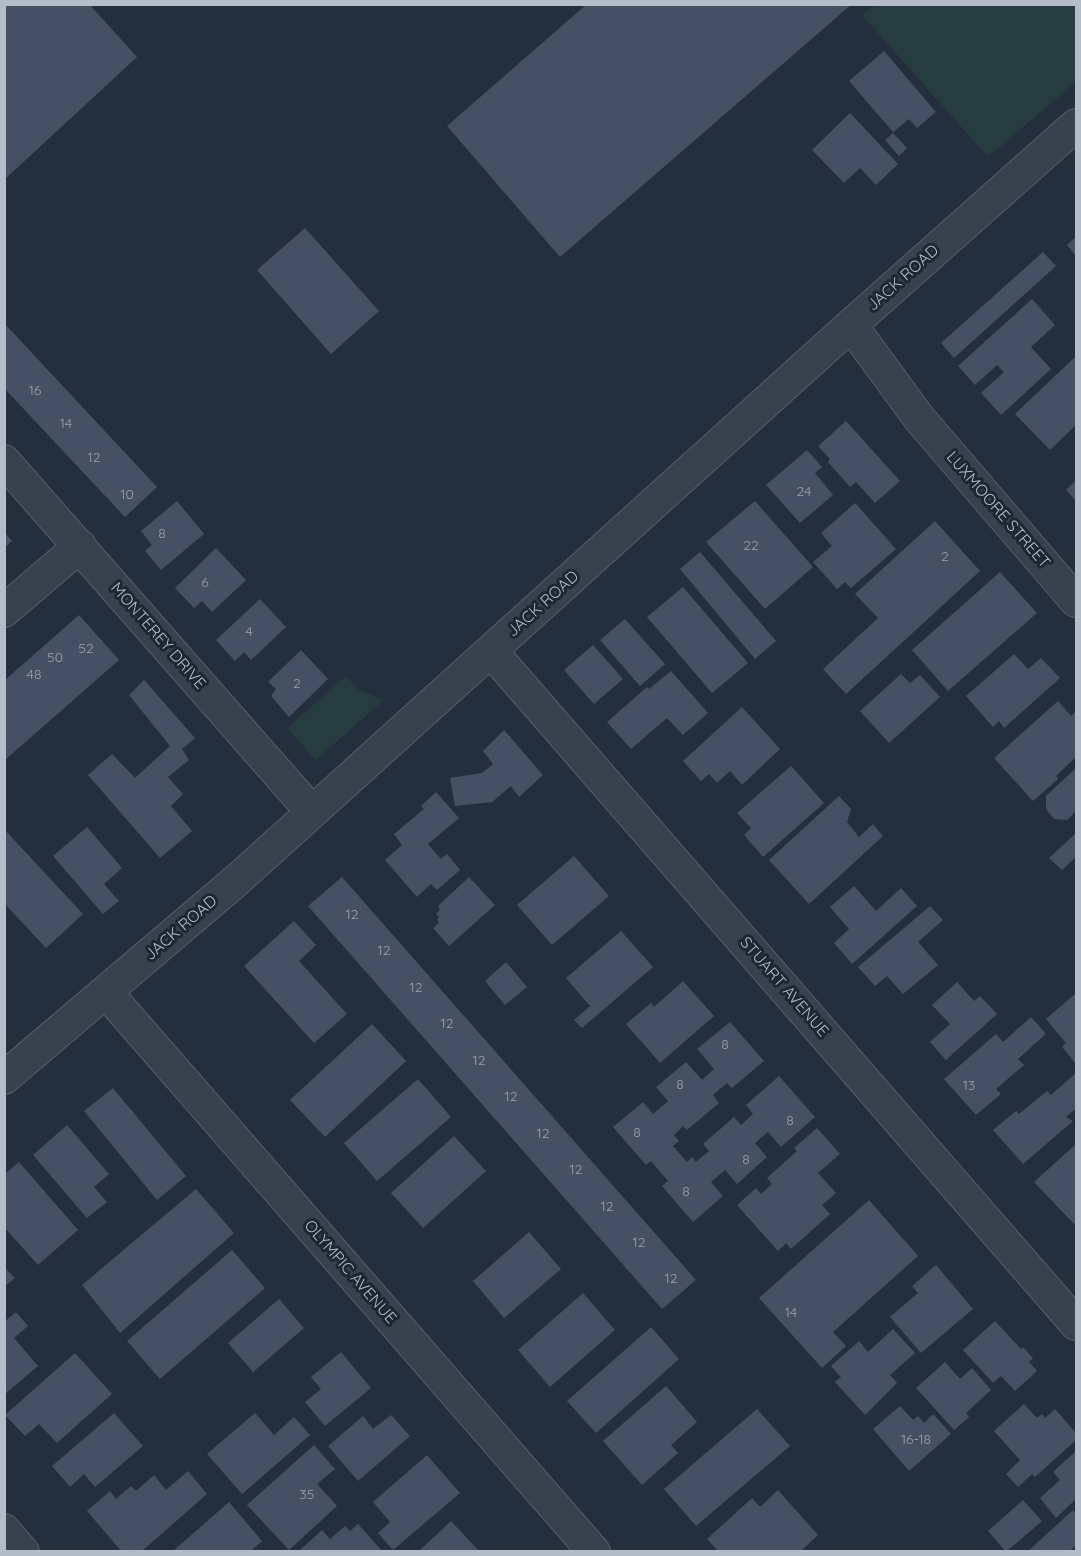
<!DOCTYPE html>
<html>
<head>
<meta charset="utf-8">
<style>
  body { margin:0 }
  #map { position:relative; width:1081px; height:1556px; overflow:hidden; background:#242f3e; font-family:Quicksand,sans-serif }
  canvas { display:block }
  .frame { position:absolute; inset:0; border:6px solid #b4bcc9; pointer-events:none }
</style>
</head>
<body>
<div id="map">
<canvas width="1081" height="1556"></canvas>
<div class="frame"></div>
</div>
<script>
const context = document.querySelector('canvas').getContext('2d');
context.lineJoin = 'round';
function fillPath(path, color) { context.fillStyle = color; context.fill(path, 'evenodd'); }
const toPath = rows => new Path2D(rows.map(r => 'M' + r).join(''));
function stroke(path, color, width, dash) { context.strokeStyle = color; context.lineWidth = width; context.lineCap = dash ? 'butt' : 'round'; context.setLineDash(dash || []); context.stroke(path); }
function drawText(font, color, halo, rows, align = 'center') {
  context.font = font + ' Quicksand,sans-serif'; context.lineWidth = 6; context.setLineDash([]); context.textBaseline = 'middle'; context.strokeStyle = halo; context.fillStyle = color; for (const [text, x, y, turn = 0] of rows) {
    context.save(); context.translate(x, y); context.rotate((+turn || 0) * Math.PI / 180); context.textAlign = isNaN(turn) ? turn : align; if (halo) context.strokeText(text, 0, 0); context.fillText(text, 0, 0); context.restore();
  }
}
fillPath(toPath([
  [875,5,1076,5,1076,82,988,157,862,15],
  [346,676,359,690,384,700,316,760,287,728]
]), '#263c3f');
fillPath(toPath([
  [4,4,89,4,137,57,4,180],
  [587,4,852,4,560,257,447,126],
  [884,51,936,112,917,128,909,119,893,132,849,81],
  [850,113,898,164,876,185,860,168,844,183,812,150],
  [893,133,907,148,899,156,885,140],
  [305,228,379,311,331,354,257,270],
  [1076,237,1076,256,1067,245],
  [1043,252,1056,266,954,358,941,343],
  [1032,299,1055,325,1031,347,1051,369,1001,415,981,393,1004,372,997,365,975,385,958,366],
  [4,323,157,487,125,517,4,388],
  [1076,356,1076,425,1050,450,1015,414],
  [846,421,900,481,875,503,856,482,850,487,828,462,830,459,818,446],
  [807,450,822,467,815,473,833,495,800,523,766,485],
  [1076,480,1076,501,1066,490],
  [177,501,204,534,161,570,145,551,152,545,141,531],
  [755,501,813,567,765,609,706,542],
  [855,503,896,549,851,588,845,582,837,589,813,562,832,546,821,533],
  [935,521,980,571,846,694,823,669,878,618,855,594],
  [4,532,12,541,4,548],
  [216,548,246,580,212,612,202,601,194,608,175,588],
  [700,552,776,641,755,659,680,569],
  [1000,572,1037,613,948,691,912,650],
  [683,587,748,663,712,693,647,617],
  [260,599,286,627,251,660,244,652,235,661,216,640],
  [79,615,119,660,5,760,5,680],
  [625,619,665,664,640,686,600,640],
  [593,645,623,679,594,704,564,670],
  [301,650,328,679,289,717,271,696,276,689,268,682],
  [1014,654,1028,669,1041,658,1060,678,1004,728,999,721,993,727,966,696],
  [671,671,708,713,683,735,667,718,631,749,607,722,647,687,649,689],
  [901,674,910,683,920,675,940,697,889,743,860,711],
  [144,680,195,738,182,749,189,760,168,777,183,794,171,806,192,831,160,858,88,775,112,754,135,778,170,746,129,695],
  [1058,701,1071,716,1076,711,1076,757,1056,776,1058,779,1033,801,994,758],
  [742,707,780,749,742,785,730,771,717,783,709,774,701,781,683,761],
  [504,730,543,775,519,797,511,786,492,802,455,806,450,778,482,773,493,764,483,751],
  [791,766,824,803,763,857,744,835,751,828,737,813],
  [1076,768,1076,811,1067,820,1054,819,1046,809,1046,796],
  [436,792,459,818,428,844,441,859,447,854,460,870,437,890,431,884,417,897,385,860,402,845,394,834,424,809,421,806],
  [839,796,851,809,847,822,859,837,873,824,883,836,809,904,769,860],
  [87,827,122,868,104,884,119,901,103,914,53,856],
  [4,829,83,914,46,948,4,903],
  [1076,833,1076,857,1062,870,1049,858],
  [574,856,609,896,552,945,517,905],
  [342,877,696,1280,662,1309,308,906],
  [469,877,495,905,449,946,433,928,439,923,437,919,439,917,436,914,440,910,438,906],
  [854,886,876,911,901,888,917,906,852,964,834,943,849,929,830,907],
  [930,906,943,920,918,942,938,965,903,994,887,976,875,986,858,967],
  [294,921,316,945,299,961,347,1014,314,1043,244,966],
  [621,931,653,967,582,1028,574,1020,590,1006,566,978],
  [506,962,527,987,505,1005,485,981],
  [683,981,714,1016,660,1063,626,1024,651,1003,654,1007],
  [957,982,974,1001,980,996,997,1014,946,1060,930,1042,950,1024,932,1005],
  [1075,994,1076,995,1076,1064,1062,1047,1066,1043,1046,1019],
  [1031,1017,1046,1034,1018,1059,1024,1065,996,1089,1001,1094,976,1115,944,1079,996,1034,1003,1042],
  [730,1022,764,1061,732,1088,727,1083,713,1095,719,1103,687,1130,683,1126,674,1135,679,1141,673,1146,687,1162,692,1157,696,1162,709,1151,703,1144,734,1117,741,1125,753,1114,746,1105,779,1076,815,1117,781,1147,768,1132,755,1143,767,1157,737,1184,725,1170,711,1182,723,1196,693,1222,662,1186,668,1181,651,1161,646,1165,613,1127,643,1102,653,1114,668,1101,656,1087,686,1062,702,1080,714,1069,697,1049],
  [372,1024,406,1061,325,1137,290,1100],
  [1076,1073,1076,1108,1066,1117,1073,1121,1023,1164,993,1130,1016,1111,1019,1114,1047,1091,1051,1095],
  [418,1079,451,1117,377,1181,344,1143],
  [113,1088,186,1176,157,1200,84,1111],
  [67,1125,109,1174,94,1187,107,1202,87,1218,33,1155],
  [817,1128,840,1154,818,1173,836,1193,822,1205,830,1214,791,1249,786,1243,778,1251,737,1205,756,1188,761,1194,772,1184,767,1178,797,1151,794,1148],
  [454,1136,486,1171,423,1228,391,1193],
  [1076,1144,1076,1221,1074,1224,1034,1182],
  [19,1162,78,1230,38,1265,4,1227,4,1175],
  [196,1189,234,1233,120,1333,82,1285],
  [869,1200,918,1256,833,1332,846,1346,822,1368,759,1298],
  [529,1232,561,1269,504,1318,473,1281],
  [232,1250,265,1288,160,1379,127,1341],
  [936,1265,973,1309,921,1353,890,1317,918,1293,912,1286],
  [4,1267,15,1278,4,1287],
  [583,1293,615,1330,550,1387,518,1350],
  [279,1299,304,1328,253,1372,228,1343],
  [16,1312,28,1326,14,1338,38,1366,4,1395,4,1322],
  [995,1321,1021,1349,1023,1347,1033,1358,1029,1362,1037,1371,1015,1391,1001,1376,993,1383,963,1350],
  [651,1327,679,1359,596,1433,567,1401],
  [893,1329,915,1353,890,1375,897,1383,865,1415,835,1382,841,1377,831,1366,859,1341,868,1352],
  [341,1352,371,1388,325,1426,305,1402,321,1389,311,1377],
  [75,1353,112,1394,57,1443,39,1424,25,1436,5,1415],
  [945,1362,960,1379,972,1368,991,1390,966,1413,969,1417,954,1430,916,1388],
  [666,1386,697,1422,671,1445,678,1453,642,1485,603,1441],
  [1024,1404,1037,1418,1042,1414,1045,1418,1055,1409,1076,1433,1076,1440,1035,1477,1032,1474,1018,1487,1006,1474,1020,1460,994,1431],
  [900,1406,913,1420,918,1416,924,1423,933,1414,951,1434,909,1471,873,1429],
  [757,1409,790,1446,696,1526,664,1489],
  [114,1413,143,1446,95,1487,84,1474,70,1487,52,1466],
  [255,1413,274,1435,294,1417,310,1435,242,1494,207,1454],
  [391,1415,410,1436,358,1481,328,1446,363,1416,373,1429],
  [314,1445,335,1469,317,1484,337,1506,289,1550,247,1505],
  [1076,1451,1076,1499,1056,1518,1040,1498,1060,1480,1053,1472],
  [427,1455,460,1493,393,1550,378,1533,390,1522,373,1502],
  [188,1471,207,1494,141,1552,122,1552,87,1511,110,1491,116,1499,131,1486,136,1491,154,1475,166,1490],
  [778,1490,818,1535,800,1552,719,1552,707,1539,752,1498,760,1507],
  [1023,1500,1042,1521,1006,1552,988,1531],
  [229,1502,262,1541,250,1552,172,1552],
  [1073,1510,1076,1514,1076,1545,1069,1552,1027,1552],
  [451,1521,480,1552,418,1552],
  [358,1524,383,1552,298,1552,322,1530,330,1539,345,1526,350,1531]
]), '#455162');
const minor = toPath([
  [851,325,919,418,1076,601],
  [4,461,312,812],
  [4,611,80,546],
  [491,651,1076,1324],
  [106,992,594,1552],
  [4,1078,237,880,851,325,1076,125],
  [4,1530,23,1552]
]);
stroke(minor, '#565f6c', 34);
stroke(minor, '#38414e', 32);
drawText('14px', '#98a1af', null, [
  ["16",35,391],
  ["14",66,424],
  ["12",94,458],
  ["24",804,492],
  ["10",127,495],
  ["8",162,534],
  ["22",751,546],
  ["2",945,557],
  ["6",205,583],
  ["4",249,632],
  ["52",86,649],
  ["50",55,658],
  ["48",34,675],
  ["2",297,684],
  ["12",352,915],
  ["12",384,951],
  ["12",416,988],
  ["12",447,1024],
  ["8",725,1045],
  ["12",479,1061],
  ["8",680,1085],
  ["13",969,1086],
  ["12",511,1097],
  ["8",790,1121],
  ["8",637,1133],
  ["12",543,1134],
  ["8",746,1160],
  ["12",576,1170],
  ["8",686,1192],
  ["12",607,1207],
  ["12",639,1243],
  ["12",671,1279],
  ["14",791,1313],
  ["16-18",916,1440],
  ["35",307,1495]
]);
drawText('16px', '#b4bcc9', '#1d2633', [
  ["JACK ROAD",903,278,-42],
  ["LUXMOORE STREET",998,510,49],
  ["JACK ROAD",543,604,-42],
  ["MONTEREY DRIVE",158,636,49],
  ["JACK ROAD",181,928,-41],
  ["STUART AVENUE",784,987,49],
  ["OLYMPIC AVENUE",350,1272,49]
]);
</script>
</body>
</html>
